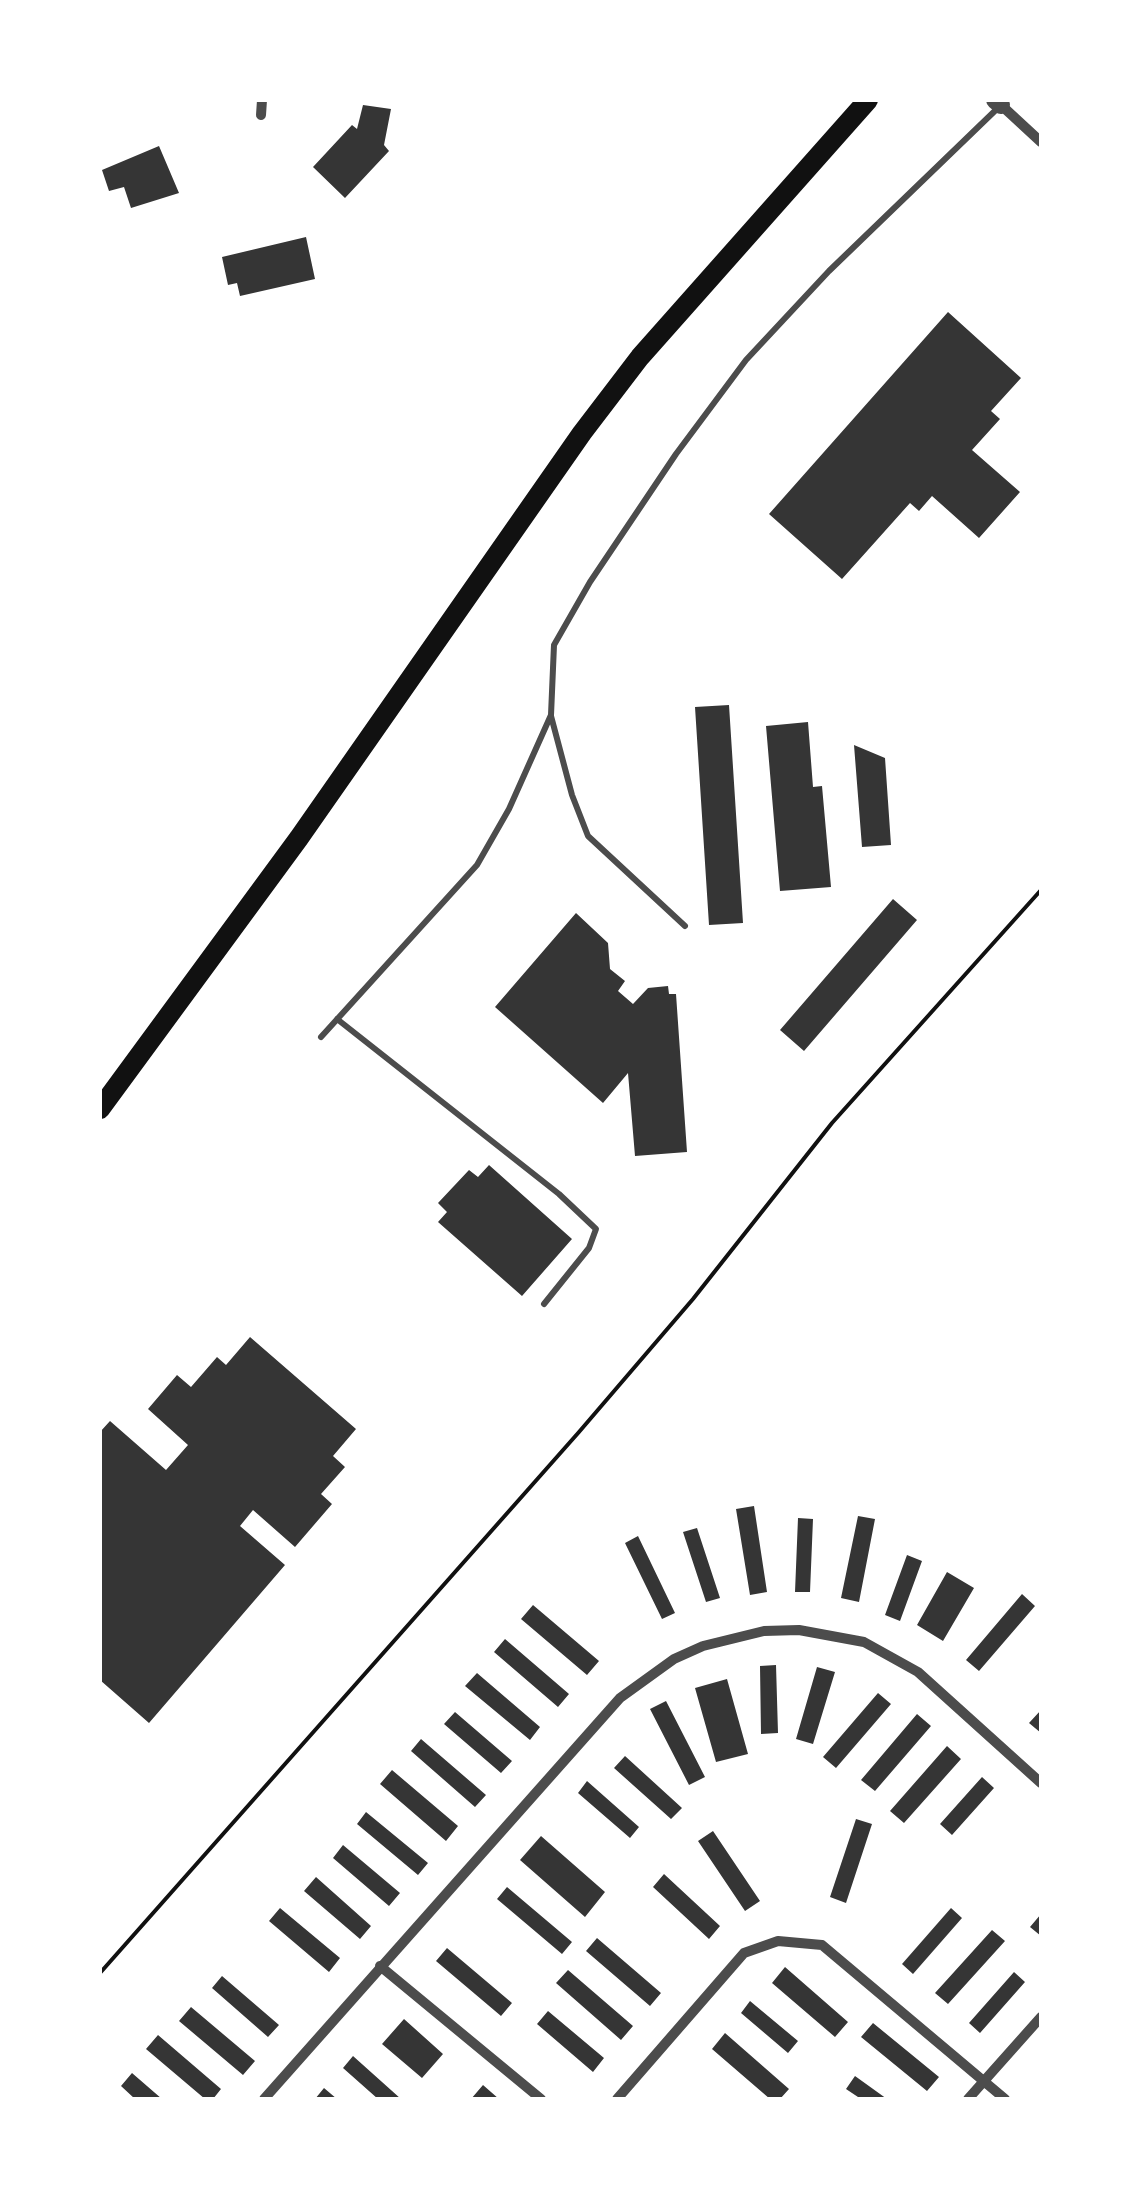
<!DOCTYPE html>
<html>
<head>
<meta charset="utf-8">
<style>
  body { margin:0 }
  #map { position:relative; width:1141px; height:2199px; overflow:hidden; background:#fff; font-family:Lato,sans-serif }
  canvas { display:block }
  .frame { position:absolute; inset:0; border:102px solid #fff; pointer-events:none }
</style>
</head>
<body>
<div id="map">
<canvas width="1141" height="2199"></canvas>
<div class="frame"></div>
</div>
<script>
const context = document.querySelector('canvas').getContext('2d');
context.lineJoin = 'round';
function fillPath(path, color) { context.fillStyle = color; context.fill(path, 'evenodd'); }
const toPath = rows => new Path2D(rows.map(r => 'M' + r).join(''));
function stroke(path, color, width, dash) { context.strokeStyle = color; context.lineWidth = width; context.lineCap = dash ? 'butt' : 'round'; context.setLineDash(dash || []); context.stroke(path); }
fillPath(toPath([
  [363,105,391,109,384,145,389,151,345,198,313,167,352,125,357,129],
  [159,146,179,193,131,208,124,187,109,191,102,170],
  [306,237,315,279,240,296,237,283,228,285,222,257],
  [948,312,1021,378,991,411,1000,419,972,450,1020,492,979,538,932,496,919,511,910,503,842,579,769,514],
  [729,705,743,923,709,925,695,707],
  [808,722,813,787,822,786,831,887,780,891,766,726],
  [854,745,885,758,891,845,862,847],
  [893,899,917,920,804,1051,780,1030],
  [576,913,608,943,610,969,625,981,618,991,633,1004,648,988,668,986,669,994,676,994,687,1152,635,1156,628,1073,603,1103,495,1007],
  [489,1165,572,1239,522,1296,438,1222,447,1212,438,1203,469,1170,478,1177],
  [250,1337,356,1429,333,1456,345,1467,321,1494,332,1504,295,1547,253,1510,240,1526,285,1565,149,1723,100,1680,100,1432,110,1421,166,1470,188,1445,148,1409,177,1375,191,1387,217,1357,226,1365],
  [754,1506,767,1592,750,1595,736,1509],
  [858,1516,875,1519,859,1602,841,1598],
  [798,1518,813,1519,810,1592,795,1592],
  [697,1528,720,1598,706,1602,683,1532],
  [638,1536,675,1613,662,1619,625,1543],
  [907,1555,922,1561,900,1621,885,1615],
  [947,1572,974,1588,943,1641,917,1625],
  [1022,1594,1035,1606,979,1671,966,1660],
  [533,1605,599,1661,587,1675,521,1619],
  [505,1639,569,1694,558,1707,494,1652],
  [776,1665,778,1733,761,1734,760,1666],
  [817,1667,835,1672,813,1744,796,1739],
  [477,1673,540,1727,530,1740,465,1686],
  [727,1679,748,1754,716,1762,695,1688],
  [878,1693,891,1704,836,1768,823,1757],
  [666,1701,705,1777,689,1785,650,1709],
  [1041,1710,1041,1733,1029,1723],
  [455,1712,512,1761,501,1773,444,1724],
  [917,1714,931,1726,875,1791,861,1780],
  [421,1739,486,1795,475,1807,411,1751],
  [947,1746,961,1759,904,1823,890,1811],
  [625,1756,682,1808,671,1819,614,1768],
  [392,1770,458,1826,446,1841,380,1784],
  [982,1777,994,1788,952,1835,940,1824],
  [587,1781,639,1827,630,1838,578,1793],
  [366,1812,428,1863,418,1875,357,1824],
  [856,1819,872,1824,846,1903,830,1897],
  [713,1831,760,1901,745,1911,698,1841],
  [541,1836,605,1892,585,1917,520,1860],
  [343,1845,400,1893,389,1906,333,1858],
  [664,1874,720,1926,709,1939,653,1887],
  [316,1877,371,1926,360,1939,304,1891],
  [507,1887,572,1942,562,1954,497,1899],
  [280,1908,340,1958,329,1972,269,1921],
  [951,1908,962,1918,913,1974,902,1964],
  [1041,1914,1041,1936,1030,1927],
  [992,1930,1005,1941,948,2004,935,1993],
  [597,1938,661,1993,650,2006,586,1951],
  [447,1948,512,2003,501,2016,436,1961],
  [785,1967,848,2022,835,2037,772,1983],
  [568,1970,633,2026,621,2040,556,1983],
  [1014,1972,1025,1982,980,2033,969,2023],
  [222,1976,279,2025,268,2037,212,1988],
  [750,2001,798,2041,788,2053,741,2013],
  [191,2007,255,2061,243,2075,179,2021],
  [548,2011,604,2058,593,2072,537,2024],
  [404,2019,443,2054,422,2078,382,2044],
  [873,2023,939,2077,927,2091,861,2037],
  [725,2033,789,2089,780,2099,770,2099,712,2049],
  [158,2035,221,2089,213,2099,205,2099,146,2049],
  [353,2056,401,2099,378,2099,343,2068],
  [132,2073,162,2099,135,2099,121,2086],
  [855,2076,887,2099,861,2099,846,2089],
  [483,2085,499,2099,471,2099],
  [324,2088,337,2099,315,2099]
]), '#353535');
stroke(toPath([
  [100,1973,579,1432,693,1299,832,1123,1041,890]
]), '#111', 4);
stroke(toPath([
  [551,716,572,795,588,836,685,926],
  [337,1019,559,1194,596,1229,589,1248,544,1304],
  [321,1037,477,865,509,809,551,715,554,645,590,582,676,454,746,360,829,271,1001,105]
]), '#4c4c4c', 6);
stroke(toPath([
  [1001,105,1041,142],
  [261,115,262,100],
  [380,1966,541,2099],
  [264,2099,620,1698,674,1659,703,1646,764,1631,799,1630,864,1642,918,1672,1041,1783],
  [617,2099,744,1953,778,1941,822,1945,1005,2099],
  [968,2099,1041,2017]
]), '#4c4c4c', 10);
stroke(toPath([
  [995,100,1001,105]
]), '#4c4c4c', 18);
stroke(toPath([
  [100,1109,299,838,582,433,640,357,868,100]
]), '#111', 20);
</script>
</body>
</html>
